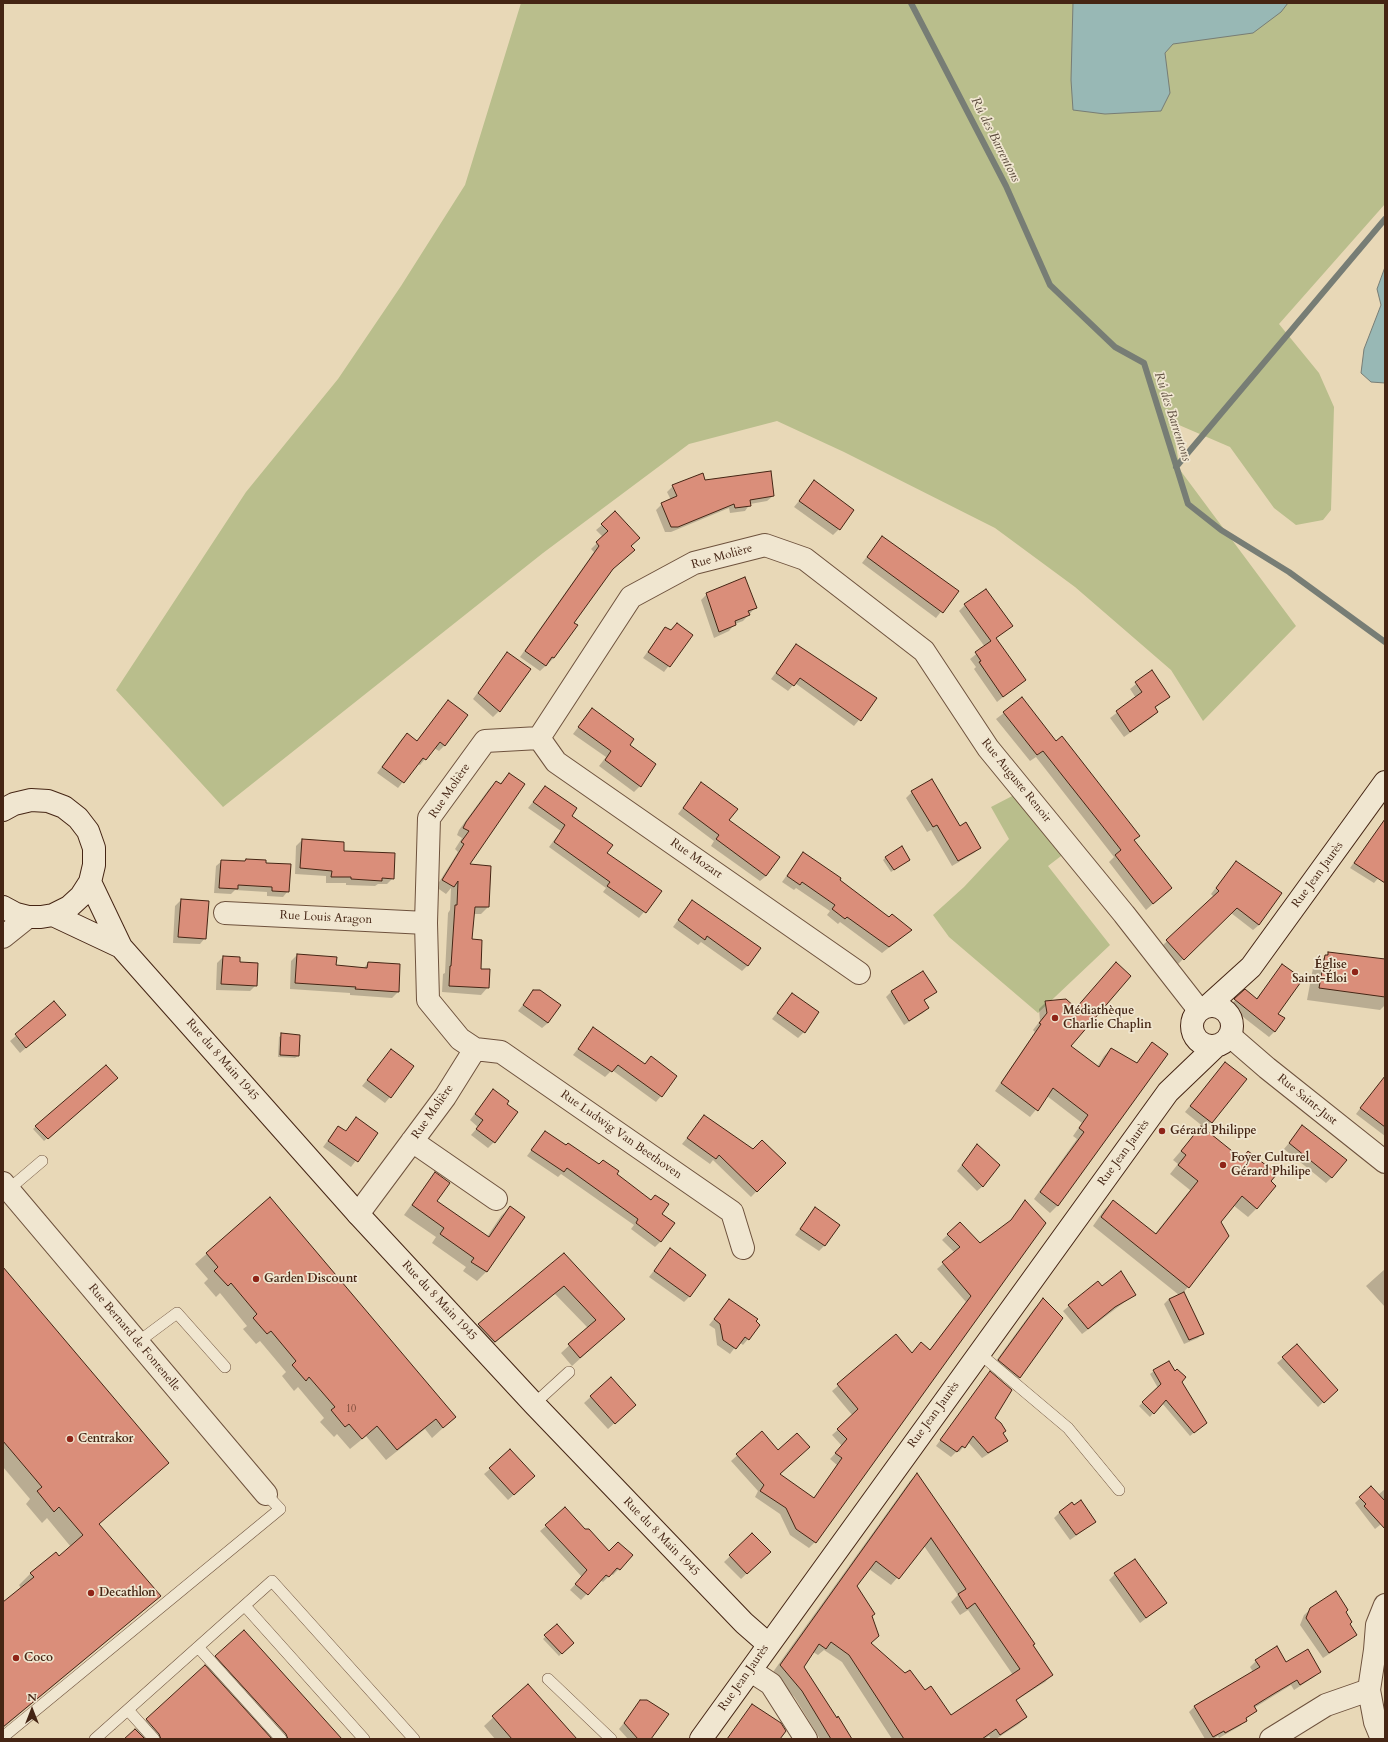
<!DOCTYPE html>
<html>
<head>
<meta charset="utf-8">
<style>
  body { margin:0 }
  #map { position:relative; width:1388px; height:1742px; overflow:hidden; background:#e8d8b7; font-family:Cardo,serif }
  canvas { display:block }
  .frame { position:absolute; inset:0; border:4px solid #452514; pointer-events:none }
  .north { position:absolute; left:12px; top:1690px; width:40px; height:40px; -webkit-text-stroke:3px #f0e6d0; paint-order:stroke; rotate:0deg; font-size:11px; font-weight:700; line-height:16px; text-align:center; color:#452514 }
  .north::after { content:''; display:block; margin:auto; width:14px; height:18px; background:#452514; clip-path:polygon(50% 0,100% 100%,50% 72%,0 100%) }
</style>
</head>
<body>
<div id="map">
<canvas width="1388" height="1742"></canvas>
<div class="frame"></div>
<div class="north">N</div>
</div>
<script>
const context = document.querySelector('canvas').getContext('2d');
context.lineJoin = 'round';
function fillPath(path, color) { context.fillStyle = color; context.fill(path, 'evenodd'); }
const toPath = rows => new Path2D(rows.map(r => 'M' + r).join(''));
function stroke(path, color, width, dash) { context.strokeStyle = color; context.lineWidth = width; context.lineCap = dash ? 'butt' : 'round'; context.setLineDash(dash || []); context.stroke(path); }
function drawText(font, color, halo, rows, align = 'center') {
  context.font = font + ' Cardo,serif'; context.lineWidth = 3.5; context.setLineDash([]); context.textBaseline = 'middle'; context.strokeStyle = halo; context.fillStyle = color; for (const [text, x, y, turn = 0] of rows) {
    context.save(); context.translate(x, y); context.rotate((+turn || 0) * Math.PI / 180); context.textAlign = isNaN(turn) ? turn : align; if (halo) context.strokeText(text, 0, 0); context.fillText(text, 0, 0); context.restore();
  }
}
fillPath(toPath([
  [521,3,1385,3,1385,204,1279,324,1319,373,1334,407,1331,510,1323,520,1296,525,1274,508,1230,447,1172,422,1180,470,1296,626,1203,721,1171,670,1075,587,995,528,844,452,777,421,689,444,543,553,223,807,116,690,246,492,338,379,401,286,465,185],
  [1018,793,1065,853,1048,866,1110,945,1038,1013,949,937,933,915,964,887,1009,839,991,807]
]), '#b9be8c');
const water = toPath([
  [1073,3,1288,3,1281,12,1253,33,1173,44,1165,53,1170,93,1161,111,1105,114,1073,110,1071,80,1073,3],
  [1385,267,1385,383,1371,382,1361,373,1364,349,1381,305,1377,289,1385,267]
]);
fillPath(water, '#98b8b5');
stroke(water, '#777d75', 1);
fillPath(toPath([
  [705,481,773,496,767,501,750,504,745,511,730,513,729,508,671,532,665,532,656,510,662,504,671,500,667,492,673,486],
  [815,481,839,529,833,535,794,507],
  [602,525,630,546,573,623,554,658,540,671,520,657,594,552,591,549,603,537,596,530],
  [882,537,957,591,936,618,862,563],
  [707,594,755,608,743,621,735,624,729,631,714,638,701,600],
  [965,605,1012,626,995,639,1024,680,997,702,974,669,976,667,970,659,985,647,959,611],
  [677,624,692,635,664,672,643,658,665,628,670,631],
  [796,646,876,699,854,726,795,683,788,691,771,679],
  [507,653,499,711,493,717,473,699],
  [1152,671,1169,696,1154,708,1157,712,1151,718,1124,737,1110,718,1136,698,1130,689],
  [1022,699,1171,888,1146,910,1109,862,1114,857,1036,757,1030,761,996,719],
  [448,701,445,745,439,751,434,748,420,765,417,764,398,788,377,773,401,740,407,734,417,741],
  [592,709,628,745,640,786,634,792,599,766,606,757,573,734],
  [509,774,468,865,488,907,481,914,473,914,471,940,480,970,488,987,481,995,442,992,443,974,445,973,448,913,450,910,451,888,446,894,436,887,458,852,455,849,462,838,457,835,459,830,489,789,496,782,499,785],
  [931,780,960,827,980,847,974,853,952,866,931,830,927,832,906,798,912,792],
  [701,784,766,876,760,881,711,846,714,841,678,814],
  [545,787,606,853,660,892,639,918,603,892,606,888,549,847,561,831,528,808],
  [1385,819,1385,870,1374,883,1350,868],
  [302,840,343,842,342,852,393,878,387,884,378,884,375,886,346,885,346,883,326,883,326,876,295,874,296,846],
  [803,853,889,918,911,930,882,953,840,922,838,924,827,915,830,911,796,888,794,890,782,882],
  [886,857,909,860,891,872,883,860],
  [246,860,265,864,288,891,283,897,267,896,267,892,235,890,231,894,214,893,216,866,222,861,244,862],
  [1236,862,1259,925,1253,930,1231,913,1178,964,1162,946,1214,897,1211,894],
  [181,900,205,938,200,944,173,943,175,906],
  [692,901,748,965,742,971,701,942,698,945,673,927],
  [1329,953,1385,962,1385,1005,1380,1010,1307,1000,1313,968],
  [297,955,335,966,363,969,368,963,398,992,392,998,350,995,350,993,290,989,291,961],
  [223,957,239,963,256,985,250,991,216,990,217,963],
  [1116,963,1069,1047,1097,1067,1104,1056,1111,1049,1136,1064,1152,1043,1167,1054,1057,1206,1050,1213,1034,1199,1077,1139,1073,1136,1082,1123,1047,1096,1030,1117,995,1091,1035,1032,1033,1030,1040,1021,1039,1009,1046,1002,1076,1008],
  [1282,966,1275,1031,1269,1037,1229,1006,1245,991,1256,999],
  [534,991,548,1023,542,1028,518,1011],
  [891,992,935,992,924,1001,928,1008,923,1013,904,1025,886,997],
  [792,994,804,1032,798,1038,772,1019],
  [54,1003,58,1020,20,1053,10,1041],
  [594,1028,644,1065,651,1058,661,1096,656,1102,612,1070,605,1077,573,1055],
  [282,1035,298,1056,295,1058,278,1057,279,1037],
  [391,1051,390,1097,385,1103,362,1086],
  [1225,1063,1211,1122,1205,1128,1185,1112],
  [114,1081,44,1141,33,1129,36,1126],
  [493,1090,494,1142,488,1148,471,1135,478,1127,470,1120],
  [1371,1094,1385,1096,1385,1136,1356,1114],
  [704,1117,753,1151,784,1163,751,1197,713,1160,710,1164,682,1144],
  [356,1118,377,1133,351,1167,323,1147,338,1127,345,1132],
  [1303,1126,1332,1177,1326,1183,1284,1149],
  [1201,1128,1269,1181,1257,1208,1248,1217,1233,1205,1220,1222,1188,1287,1183,1293,1202,1333,1198,1338,1184,1344,1164,1304,1169,1299,1179,1295,1093,1226,1104,1210,1113,1201,1155,1234,1190,1190,1170,1174,1178,1164,1173,1160],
  [545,1132,599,1165,660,1214,661,1241,655,1247,631,1229,634,1225,561,1174,558,1177,527,1156],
  [977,1145,983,1186,977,1191,957,1171],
  [436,1174,436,1201,487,1237,501,1216,510,1207,524,1217,486,1272,477,1281,463,1271,466,1267,432,1243,436,1237,404,1215,427,1183],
  [270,1198,455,1417,432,1438,425,1429,386,1460,366,1436,350,1449,337,1434,334,1437,320,1422,324,1418,298,1387,294,1391,282,1376,286,1372,260,1341,256,1344,243,1329,247,1326,220,1293,216,1297,204,1283,208,1279,195,1264],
  [1025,1201,1045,1223,815,1542,809,1548,790,1535,780,1514,755,1497,758,1491,731,1461,762,1433,778,1475,813,1499,837,1465,830,1459,842,1446,832,1435,853,1416,832,1391,896,1336,912,1353,921,1343,930,1350,966,1302,937,1269,955,1253,942,1240,957,1226,980,1244,1008,1224],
  [815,1209,825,1245,819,1251,795,1235],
  [670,1250,689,1297,684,1302,649,1277],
  [564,1255,615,1327,572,1366,561,1353,588,1328,555,1294,486,1350,470,1333],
  [3,1269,167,1463,98,1525,160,1596,148,1607,3,1728,3,1604,21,1588,19,1585,31,1573,59,1557,71,1547,47,1518,42,1523,26,1504,30,1499,3,1467],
  [1385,1269,1385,1307,1366,1286],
  [1102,1287,1134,1295,1082,1334,1063,1311,1069,1306],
  [729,1300,748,1339,743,1345,739,1342,730,1354,717,1345,715,1329,709,1325],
  [1043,1300,1061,1318,1019,1378,1010,1386,990,1369,1034,1309],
  [1297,1346,1331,1395,1318,1407,1277,1363],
  [1154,1371,1180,1382,1202,1426,1190,1436,1162,1403,1150,1417,1139,1406,1158,1388,1150,1374],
  [990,1373,994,1419,1007,1441,1001,1446,982,1458,968,1442,959,1452,957,1451,951,1457,936,1446],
  [611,1378,629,1410,608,1429,584,1403],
  [490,1469,528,1482,508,1500,484,1474],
  [917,1475,1052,1675,1045,1682,1015,1701,1026,1717,1019,1724,996,1739,991,1739,989,1736,984,1739,892,1739,842,1662,824,1650,818,1655,813,1652,802,1667,851,1739,820,1739,795,1698,773,1672,910,1481],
  [924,1546,958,1595,951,1602,960,1615,968,1610,1013,1675,950,1717,870,1643,871,1617,856,1586,869,1569,891,1585],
  [1371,1488,1378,1495,1385,1489,1385,1521,1375,1529,1355,1503],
  [1060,1512,1095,1522,1070,1540,1054,1518],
  [546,1526,585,1531,609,1552,632,1555,613,1575,611,1574,603,1582,600,1580,581,1600,570,1590,582,1577,540,1531],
  [752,1535,769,1552,741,1579,724,1562],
  [1115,1574,1166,1603,1140,1623,1109,1580],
  [1311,1609,1345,1612,1349,1624,1356,1634,1350,1640,1323,1658,1300,1625,1304,1615],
  [557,1625,573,1643,559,1656,543,1639],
  [216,1657,341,1739,125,1739],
  [1256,1661,1320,1671,1314,1677,1294,1690,1291,1685,1254,1708,1256,1711,1245,1719,1246,1721,1240,1726,1219,1738,1218,1736,1213,1739,1205,1739,1189,1712,1195,1706,1253,1672,1250,1667],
  [528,1685,576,1739,495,1739,484,1726],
  [641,1701,650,1739,628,1739,619,1729],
  [752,1706,778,1739,727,1739]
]), '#0003');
stroke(toPath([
  [911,3,1006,186,1050,285,1115,347,1144,363,1188,504,1221,530,1289,572,1385,642],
  [1176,467,1385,219]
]), '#777d75', 6);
const building = toPath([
  [771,471,774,496,750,500,751,506,735,508,734,504,678,527,671,527,661,503,677,496,672,485,703,473,705,480,771,471],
  [814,480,854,510,840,530,799,501,814,480],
  [615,511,640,538,631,546,635,550,613,569,574,623,578,625,554,658,552,657,546,666,525,651,599,546,596,542,608,531,601,524,615,511],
  [882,536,959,591,943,613,867,557,882,536],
  [745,577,757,608,748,611,750,615,735,621,736,625,719,632,706,593,745,577],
  [986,589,1013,626,996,638,1026,680,1003,697,979,662,981,661,975,652,991,641,964,604,986,589],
  [677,623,693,635,670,667,648,652,665,627,671,630,677,623],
  [796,644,877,698,861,721,800,678,794,686,776,673,796,644],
  [507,652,531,669,500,712,478,693,507,652],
  [1152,670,1170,697,1155,707,1158,712,1130,732,1116,711,1142,692,1135,682,1152,670],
  [1022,697,1056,741,1062,736,1140,836,1134,840,1172,888,1153,904,1115,855,1121,850,1100,823,1043,751,1037,755,1003,712,1022,697],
  [448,700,468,715,445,746,440,742,426,760,423,758,404,783,382,767,407,733,417,741,448,700],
  [592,708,634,739,630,745,656,764,641,787,605,760,611,751,578,727,592,708],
  [509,773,525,784,470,864,491,866,489,907,475,907,472,939,482,940,481,969,490,969,489,988,449,986,450,966,451,966,455,905,457,905,458,881,454,887,442,880,464,844,461,842,469,831,463,828,466,822,496,781,501,784,509,773],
  [932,779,960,826,966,822,981,848,958,861,937,825,933,827,911,791,932,779],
  [701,782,738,809,729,820,780,857,766,876,716,839,719,835,683,808,701,782],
  [545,786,577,808,572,816,613,845,607,853,662,891,646,913,607,886,610,882,554,842,565,825,533,802,545,786],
  [1385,819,1385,883,1354,863,1385,819],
  [302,839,344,842,344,851,395,853,394,879,382,878,382,881,351,879,351,877,331,877,332,871,300,868,302,839],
  [902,846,910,860,894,870,885,857,902,846],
  [803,852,841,878,840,880,889,917,892,914,912,930,889,947,847,917,845,919,832,909,835,905,802,882,800,885,787,876,803,852],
  [246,859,266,860,266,863,291,864,289,892,272,891,272,887,238,885,238,889,219,888,221,860,245,861,246,859],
  [1236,861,1282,893,1259,925,1237,908,1184,960,1166,940,1219,891,1216,888,1236,861],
  [181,899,209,901,206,939,178,937,181,899],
  [692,900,761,948,748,966,707,936,705,940,678,920,692,900],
  [1328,952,1385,959,1385,997,1319,988,1325,955,1328,955,1328,952],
  [297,954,337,957,336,965,367,968,368,962,400,964,399,992,355,989,356,987,295,983,297,954],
  [223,956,240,957,240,962,258,963,257,986,221,984,223,956],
  [1116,962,1131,976,1071,1046,1099,1067,1111,1048,1137,1063,1152,1042,1168,1054,1058,1206,1040,1192,1084,1132,1079,1128,1088,1115,1053,1088,1038,1111,1001,1083,1041,1024,1039,1023,1047,1013,1045,1001,1066,999,1076,1008,1116,962],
  [1282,964,1303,979,1278,1014,1285,1018,1275,1032,1234,999,1245,989,1257,999,1282,964],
  [923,971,937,992,924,1000,929,1008,909,1021,891,991,923,971],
  [533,990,540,990,561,1005,548,1023,523,1005,533,990],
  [792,993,819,1012,805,1033,777,1013,792,993],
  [54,1001,66,1015,26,1048,15,1034,54,1001],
  [593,1027,645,1064,651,1056,677,1076,662,1097,618,1065,612,1072,578,1049,593,1027],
  [281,1033,300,1035,299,1056,280,1055,281,1033],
  [391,1049,414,1066,391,1098,367,1080,391,1049],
  [1225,1062,1247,1079,1212,1123,1190,1106,1225,1062],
  [106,1065,118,1078,48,1139,35,1126,106,1065],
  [1385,1076,1385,1127,1360,1108,1385,1076],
  [493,1089,509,1101,507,1104,518,1112,495,1143,476,1129,483,1120,475,1114,493,1089],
  [704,1115,753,1149,762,1140,786,1163,757,1192,719,1155,716,1159,687,1138,704,1115],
  [356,1117,378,1133,358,1162,328,1141,338,1126,346,1131,356,1117],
  [1302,1125,1347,1160,1332,1178,1289,1143,1302,1125],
  [1201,1126,1242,1159,1248,1151,1277,1174,1271,1181,1276,1186,1257,1209,1242,1196,1221,1222,1229,1236,1189,1288,1101,1217,1113,1200,1156,1234,1198,1181,1178,1165,1186,1155,1181,1151,1201,1126],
  [545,1131,566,1145,568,1143,599,1164,603,1160,619,1171,617,1174,651,1200,655,1195,669,1204,662,1214,675,1223,661,1242,636,1223,638,1219,567,1168,564,1172,531,1150,545,1131],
  [977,1144,1000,1165,983,1187,962,1165,977,1144],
  [435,1172,450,1183,437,1201,489,1237,510,1206,525,1217,487,1272,471,1262,474,1258,440,1234,444,1228,412,1205,435,1172],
  [270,1197,456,1417,443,1428,436,1419,397,1450,377,1426,362,1439,349,1424,345,1427,331,1410,335,1407,309,1377,306,1381,292,1365,296,1361,271,1331,267,1334,253,1318,257,1314,231,1283,228,1286,214,1271,218,1267,206,1253,270,1197],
  [1025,1200,1046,1223,816,1543,796,1529,786,1508,760,1491,764,1485,736,1454,762,1431,778,1450,797,1433,810,1447,780,1474,814,1498,842,1458,835,1453,847,1439,837,1429,858,1409,837,1384,896,1334,912,1353,921,1342,930,1350,971,1296,942,1262,960,1247,947,1234,960,1222,980,1243,1011,1220,1025,1200],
  [815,1207,840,1225,825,1246,800,1229,815,1207],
  [670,1248,706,1275,690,1297,654,1271,670,1248],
  [564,1253,625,1319,580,1358,568,1344,596,1320,564,1286,495,1342,478,1324,564,1253],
  [3,1267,169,1463,99,1524,161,1596,3,1727,3,1602,34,1577,30,1573,56,1552,59,1556,83,1535,59,1507,54,1512,37,1491,42,1487,3,1441,3,1267],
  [1121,1271,1136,1295,1115,1307,1088,1329,1068,1305,1098,1281,1102,1286,1121,1271],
  [1184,1292,1204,1334,1189,1340,1169,1299,1184,1292],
  [1043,1298,1063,1318,1020,1378,998,1360,1043,1298],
  [729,1299,758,1319,756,1321,760,1325,749,1340,745,1337,736,1349,723,1340,720,1324,714,1319,729,1299],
  [1297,1344,1338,1390,1324,1403,1282,1357,1297,1344],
  [1169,1361,1175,1371,1177,1369,1186,1377,1182,1382,1207,1423,1194,1433,1166,1400,1154,1414,1142,1402,1161,1384,1153,1370,1169,1361],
  [990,1371,1012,1390,995,1418,1001,1423,1006,1431,1003,1433,1008,1441,988,1453,973,1436,965,1448,962,1446,957,1452,940,1440,990,1371],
  [611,1377,636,1405,615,1424,590,1396,611,1377],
  [510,1449,535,1476,514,1495,489,1468,510,1449],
  [917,1473,1035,1644,1033,1645,1053,1675,1016,1700,1027,1717,1000,1735,996,1729,982,1739,904,1739,849,1655,831,1642,826,1649,819,1644,804,1667,837,1718,838,1716,852,1739,831,1739,802,1691,780,1665,917,1473],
  [931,1538,966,1589,958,1594,967,1609,975,1603,1020,1669,951,1715,931,1686,925,1690,910,1670,905,1673,871,1643,879,1636,872,1616,875,1614,857,1586,876,1561,899,1579,931,1538],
  [1371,1486,1385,1501,1385,1529,1364,1506,1366,1504,1359,1497,1371,1486],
  [1081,1500,1096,1522,1076,1535,1059,1512,1072,1502,1074,1505,1081,1500],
  [565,1507,585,1529,589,1529,609,1551,618,1542,633,1555,620,1570,617,1568,609,1577,606,1575,588,1595,575,1584,587,1570,545,1525,565,1507],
  [752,1533,771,1552,747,1574,729,1555,752,1533],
  [1135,1559,1167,1603,1146,1618,1114,1573,1135,1559],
  [1336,1591,1348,1610,1346,1612,1352,1622,1350,1624,1357,1635,1329,1653,1306,1618,1310,1608,1336,1591],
  [557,1624,574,1643,562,1654,544,1635,557,1624],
  [244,1630,342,1739,288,1739,286,1734,215,1656,244,1630],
  [1277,1646,1286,1662,1308,1649,1321,1672,1300,1685,1297,1680,1275,1693,1254,1706,1257,1711,1246,1718,1247,1721,1225,1733,1224,1731,1213,1737,1194,1706,1260,1667,1255,1660,1277,1646],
  [205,1665,272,1739,161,1739,159,1734,146,1719,205,1665],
  [528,1684,577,1739,512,1739,492,1716,528,1684],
  [640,1700,647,1700,669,1714,651,1739,638,1739,624,1723,640,1700],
  [752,1704,781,1723,786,1731,780,1739,727,1739,752,1704],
  [135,1729,145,1739,124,1739,135,1729]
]);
fillPath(building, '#da8e7a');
stroke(building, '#452514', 1);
const lane = toPath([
  [9,1189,42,1161],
  [138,1342,177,1313,225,1367],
  [979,1353,1068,1428,1119,1490],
  [534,1404,569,1372],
  [245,1606,364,1739],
  [198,1647,281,1739],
  [548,1679,611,1739],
  [128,1710,154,1739],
  [3,1737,280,1509,266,1494],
  [95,1739,272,1581,414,1739]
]);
const street = toPath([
  [539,738,556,762,859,973],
  [225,913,426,923],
  [3,937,28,917],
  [1230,1036,1267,1068,1385,1162],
  [475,1049,501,1052,732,1212,743,1248],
  [412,1141,496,1199],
  [3,1183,266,1494],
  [358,1214,445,1097,475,1049,460,1039,428,1000,426,923,429,818,485,741,539,738,631,597,694,563,765,545,805,559,924,651,988,748,1124,914,1199,1010],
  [751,1671,771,1684,806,1739],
  [1271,1739,1326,1705,1369,1690],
  [1382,1739,1375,1722,1369,1690,1375,1650,1377,1625,1385,1605]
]);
const secondary = toPath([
  [3,810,14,804,31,800,48,801,64,807,78,818,88,831,94,848,94,865,90,882,81,896,69,907,53,915,41,917,28,917,16,914,3,907],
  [90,882,121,947,358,1214,534,1404,744,1623,768,1644],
  [53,915,121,947],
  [1209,1005,1251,967,1385,782],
  '1192 1026a20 20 0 1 1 40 0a20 20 0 1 1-40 0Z',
  [701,1739,1168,1092,1216,1046]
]);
stroke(lane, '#6e523d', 12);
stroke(street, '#6e523d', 24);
stroke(secondary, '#452514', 24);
stroke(lane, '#f0e6d0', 11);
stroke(street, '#f0e6d0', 22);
stroke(secondary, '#f0e6d0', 22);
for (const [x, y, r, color] of [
  [1355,972,4,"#8f2418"],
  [1055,1018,4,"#8f2418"],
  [1162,1131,4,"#8f2418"],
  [1223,1165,4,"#8f2418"],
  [256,1279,4,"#8f2418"],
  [70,1439,4,"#8f2418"],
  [91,1593,4,"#8f2418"],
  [16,1658,4,"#8f2418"]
]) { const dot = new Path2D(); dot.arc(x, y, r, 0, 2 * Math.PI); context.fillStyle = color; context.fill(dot); stroke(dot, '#f0e6d0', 1.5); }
drawText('10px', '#6a3f2e', null, [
  ["10",351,1410]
]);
drawText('12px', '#452514', '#f0e6d0', [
  ["Rue Molière",722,557,-16],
  ["Rue Auguste Renoir",1016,781,51],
  ["Rue Molière",450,791,-56],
  ["Rue Mozart",696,859,35],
  ["Rue Jean Jaurès",1318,875,-54],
  ["Rue Louis Aragon",326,918,3],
  ["Rue du 8 Main 1945",222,1060,49],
  ["Rue Saint-Just",1307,1100,39],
  ["Rue Molière",433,1112,-55],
  ["Rue Ludwig Van Beethoven",621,1135,35],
  ["Rue Jean Jaurès",1124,1153,-54],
  ["Rue du 8 Main 1945",439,1301,47],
  ["Rue Bernard de Fontenelle",134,1338,50],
  ["Rue Jean Jaurès",934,1415,-54],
  ["Rue du 8 Main 1945",661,1537,46],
  ["Rue Jean Jaurès",744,1678,-55]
]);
drawText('bold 12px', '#452514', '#f0e6d0', [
  ["Église",1347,965,"right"],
  ["Saint-Éloi",1347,979,"right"],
  ["Médiathèque",1063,1011],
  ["Charlie Chaplin",1063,1025],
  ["Gérard Philippe",1170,1131],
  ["Foyer Culturel",1231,1158],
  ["Gérard Philipe",1231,1172],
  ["Garden Discount",264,1279],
  ["Centrakor",78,1439],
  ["Decathlon",99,1593],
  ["Coco",24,1658]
], 'left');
drawText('italic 13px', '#5a4a3c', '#f0e6d0', [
  ["Rû des Barrentons",995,140,63],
  ["Rû des Barrentons",1172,417,72]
]);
</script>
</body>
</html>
